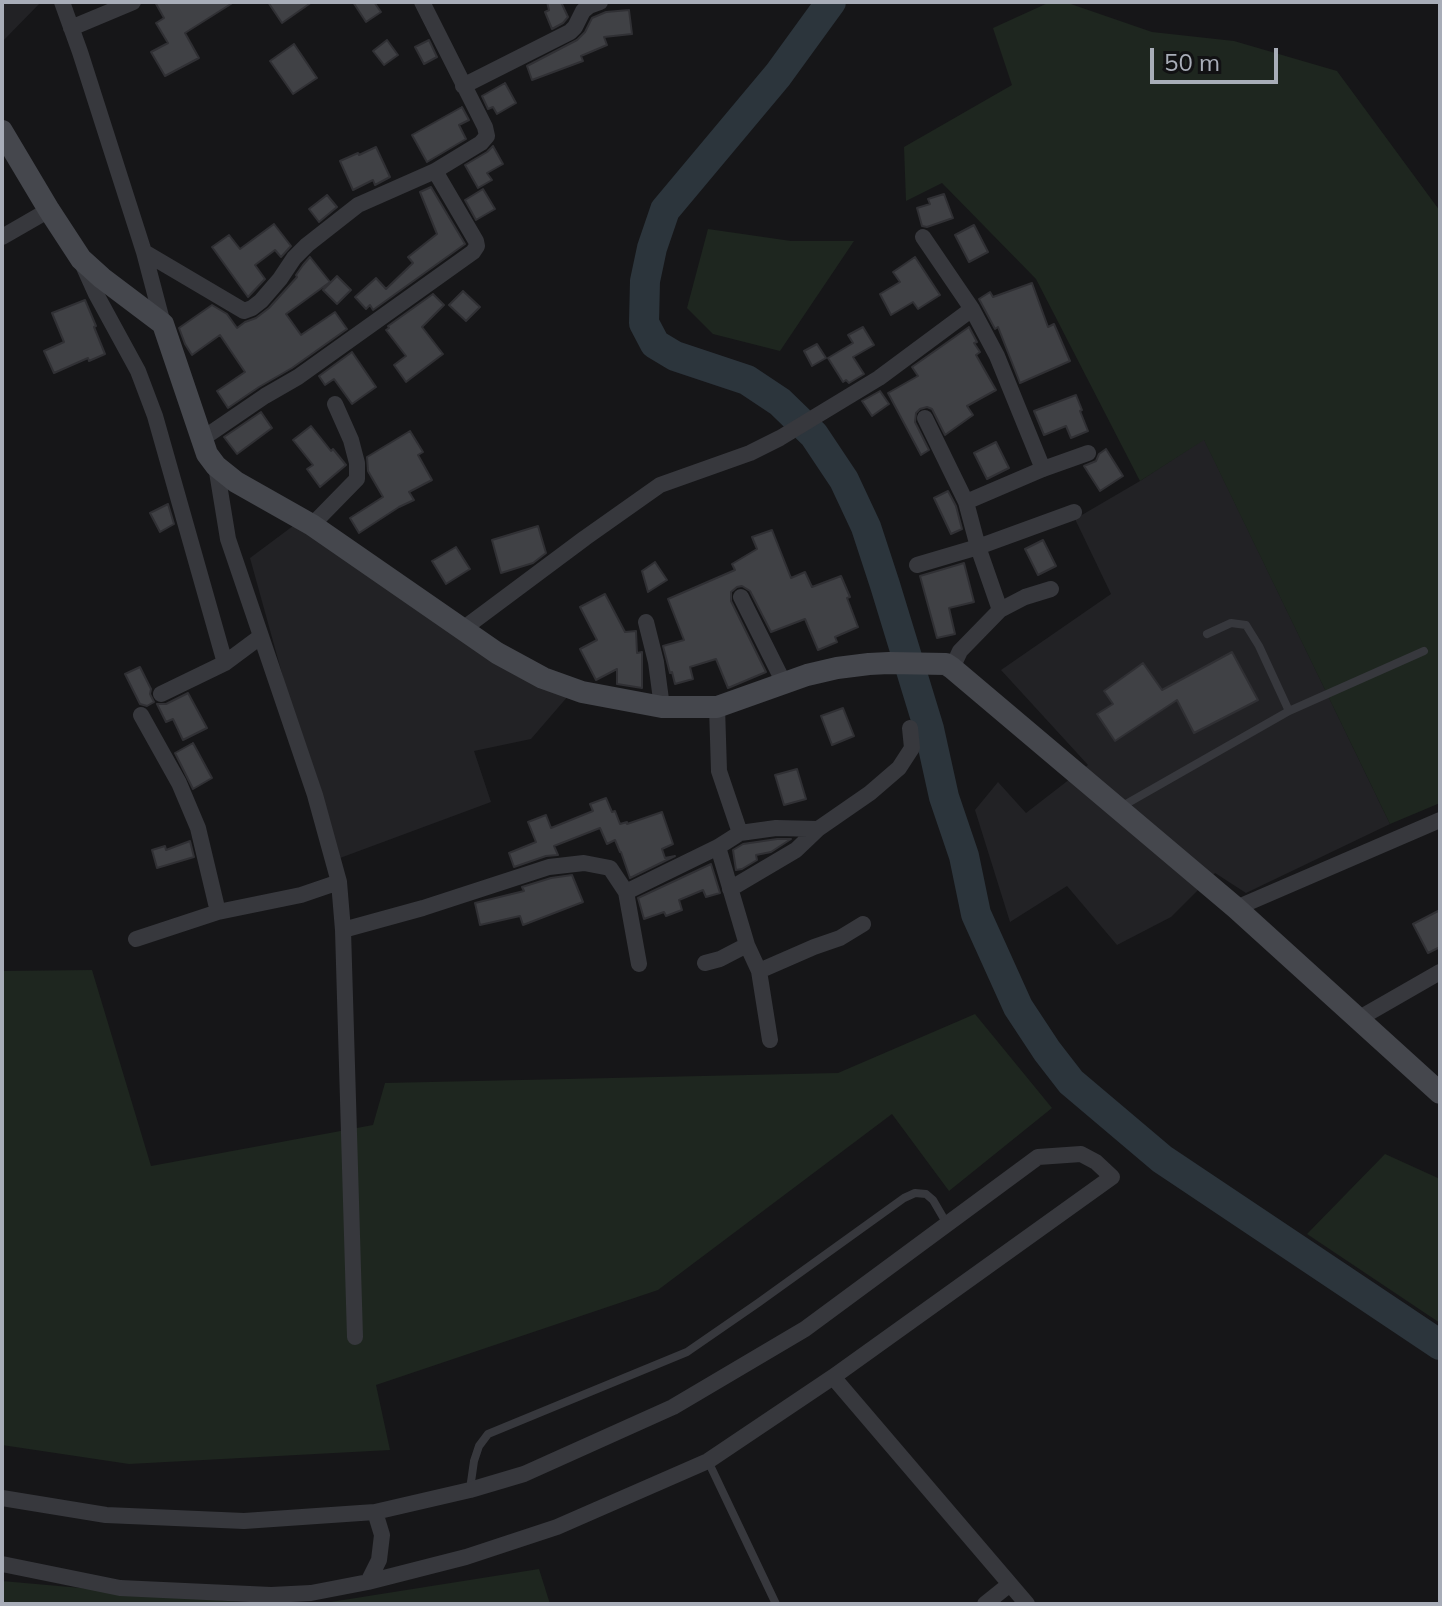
<!DOCTYPE html>
<html>
<head>
<meta charset="utf-8">
<style>
  body { margin:0 }
  #map { position:relative; width:1442px; height:1606px; overflow:hidden; background:#161618; font-family:Mulish,sans-serif }
  canvas { display:block }
  .frame { position:absolute; inset:0; border:4px solid #a8adb8; pointer-events:none }
  .scale { position:absolute; left:1150px; top:48px; width:128px; height:36px; box-sizing:border-box; border:4px solid #a8adb8; border-top:0; padding-left:10px; font-size:24px; line-height:28px; white-space:nowrap; color:#a8adb8; -webkit-text-stroke:6px #111113; paint-order:stroke }
</style>
</head>
<body>
<div id="map">
<canvas width="1442" height="1606"></canvas>
<div class="frame"></div>
<div class="scale">50 m</div>
</div>
<script>
const context = document.querySelector('canvas').getContext('2d');
context.lineJoin = 'round';
function fillPath(path, color) { context.fillStyle = color; context.fill(path, 'evenodd'); }
const toPath = rows => new Path2D(rows.map(r => 'M' + r).join(''));
function stroke(path, color, width, dash) { context.strokeStyle = color; context.lineWidth = width; context.lineCap = dash ? 'butt' : 'round'; context.setLineDash(dash || []); context.stroke(path); }
fillPath(toPath([
  [2,2,41,2,2,42],
  [1204,439,1390,824,1246,893,1215,873,1171,917,1117,945,1067,886,1010,922,975,810,998,782,1026,813,1088,765,1001,670,1111,594,1075,519,1140,481],
  [305,517,569,695,531,739,474,751,491,802,340,858,291,706,250,558]
]), '#222225');
fillPath(toPath([
  [1050,2,1065,2,1152,32,1234,41,1337,71,1440,211,1440,803,1390,824,1204,440,1140,481,1036,279,942,183,906,201,904,147,1012,85,993,28],
  [708,229,791,241,854,241,780,351,713,334,687,308],
  [92,970,151,1166,373,1125,385,1083,838,1073,975,1014,1052,1108,949,1191,892,1114,658,1290,376,1385,390,1450,129,1464,2,1445,2,971],
  [1385,1154,1440,1179,1440,1323,1307,1234],
  [539,1569,550,1604,318,1604],
  [2,1581,262,1604,2,1604]
]), '#1e261f');
stroke(toPath([
  [831,2,778,75,665,210,652,248,645,281,644,323,655,344,675,356,747,380,780,402,814,435,844,480,866,527,885,585,929,729,944,797,964,856,976,914,1018,1007,1047,1051,1071,1082,1162,1159,1440,1345]
]), '#2c353c', 30);
const building = toPath([
  [155,2,234,2,185,33,199,58,165,76,151,52,168,43,156,23,164,18,155,2],
  [268,2,312,2,282,23,268,2],
  [353,2,374,2,381,12,366,22,353,2],
  [547,2,561,2,568,17,563,23,552,29,545,12,549,10,547,2],
  [629,10,632,34,604,37,607,45,581,56,583,61,532,80,527,66,577,40,585,32,592,18,606,12,629,10],
  [387,40,398,55,384,65,373,51,387,40],
  [429,40,437,57,424,64,415,47,429,40],
  [294,44,317,78,293,94,270,61,294,44],
  [505,83,516,103,497,114,493,107,488,109,482,96,505,83],
  [462,107,469,120,459,125,466,139,427,162,412,135,462,107],
  [493,146,503,164,487,173,492,180,478,188,465,165,487,152,493,146],
  [376,147,390,177,375,185,373,180,353,190,340,161,358,153,359,155,376,147],
  [431,187,465,244,373,310,370,305,366,309,355,297,376,278,386,289,413,263,408,257,437,234,420,192,431,187],
  [483,189,495,209,476,220,465,200,483,189],
  [944,194,953,218,927,227,922,226,917,208,930,204,928,199,944,194],
  [327,195,337,207,319,222,309,209,327,195],
  [274,224,291,246,281,257,275,250,255,265,265,279,248,297,212,247,229,235,240,249,274,224],
  [974,225,988,252,969,262,955,235,974,225],
  [310,257,330,282,286,314,301,335,335,312,347,329,292,368,259,387,228,408,217,391,245,372,220,335,192,355,185,344,179,328,212,305,227,314,237,328,245,322,256,318,269,308,297,277,296,275,303,265,310,257],
  [915,257,940,295,918,309,913,302,891,315,880,294,900,282,893,272,915,257],
  [337,276,351,290,337,304,323,290,337,276],
  [1032,283,1048,327,1054,324,1070,361,1020,383,998,327,995,329,979,299,990,292,993,297,1032,283],
  [463,291,480,307,466,321,449,305,463,291],
  [433,294,444,305,422,327,443,354,406,382,394,365,406,356,386,330,389,328,388,326,433,294],
  [85,300,96,326,94,327,105,354,89,361,88,358,54,373,44,351,64,342,52,313,85,300],
  [863,327,874,345,853,357,864,374,849,383,846,380,843,382,828,358,853,343,848,335,863,327],
  [969,327,977,342,974,343,980,352,976,355,996,390,967,406,973,415,945,435,932,409,927,407,920,409,916,413,915,422,929,450,921,455,888,393,918,376,912,367,969,327],
  [817,344,826,358,812,366,804,351,817,344],
  [352,352,376,387,352,404,334,379,325,385,319,376,352,352],
  [880,391,889,404,872,416,862,401,880,391],
  [1076,395,1082,410,1080,411,1088,431,1071,438,1066,426,1044,435,1034,411,1076,395],
  [261,412,272,428,237,454,224,437,261,412],
  [311,426,331,451,333,449,346,465,320,487,307,469,313,465,293,440,311,426],
  [410,431,423,452,418,455,432,480,409,492,414,500,399,507,359,533,350,518,383,497,368,471,367,457,410,431],
  [996,442,1009,468,987,479,974,453,996,442],
  [1106,449,1123,476,1100,491,1084,466,1096,461,1099,454,1106,449],
  [948,491,956,506,962,529,951,534,934,498,948,491],
  [168,504,174,524,160,532,150,513,168,504],
  [538,526,546,553,533,563,501,573,492,540,538,526],
  [772,530,791,578,805,572,812,587,841,576,850,597,847,598,858,627,835,637,837,642,818,650,805,619,771,632,750,591,742,586,737,587,731,592,731,601,766,672,728,688,716,659,690,667,693,679,675,684,672,672,670,673,663,646,684,640,668,599,735,570,732,564,757,549,752,537,772,530],
  [1043,540,1056,566,1038,575,1025,549,1043,540],
  [456,547,470,569,446,584,432,561,456,547],
  [655,562,667,580,648,592,642,571,655,562],
  [964,563,974,602,949,608,955,634,937,638,920,576,964,563],
  [605,594,625,632,636,631,637,653,642,652,642,688,617,684,617,669,596,680,580,649,597,640,580,607,605,594],
  [1232,652,1258,700,1194,733,1177,700,1115,741,1097,714,1113,704,1104,691,1143,663,1162,690,1232,652],
  [140,667,151,689,150,694,154,702,147,706,140,704,125,674,140,667],
  [188,693,207,728,183,740,173,719,166,722,157,704,166,704,188,693],
  [843,708,854,736,832,745,821,716,843,708],
  [193,743,212,778,193,789,175,753,193,743],
  [797,769,806,799,784,805,775,775,797,769],
  [606,798,612,812,615,811,620,824,627,822,627,824,662,812,673,844,662,849,665,858,675,856,630,878,621,852,620,852,615,840,607,844,600,828,554,846,558,855,546,856,514,867,509,853,536,842,528,822,546,815,551,828,593,811,590,804,606,798],
  [777,839,791,839,771,852,756,855,757,860,742,869,736,870,733,850,743,844,777,839],
  [190,841,194,857,157,868,152,850,165,846,166,850,190,841],
  [711,864,720,893,706,897,703,890,679,900,682,910,666,916,664,912,644,919,638,898,711,864],
  [572,875,583,902,523,925,520,916,480,925,475,903,524,891,522,887,551,878,572,875],
  [1440,910,1440,947,1428,953,1413,924,1440,910]
]);
fillPath(building, '#404145');
stroke(building, '#303034', 2);
stroke(toPath([
  [1207,634,1231,623,1246,625,1259,646,1289,711],
  [1119,808,1289,711,1424,651],
  [708,1461,776,1604],
  [470,1489,474,1461,479,1446,488,1434,687,1352,758,1303,904,1198,915,1193,926,1194,933,1200,947,1224]
]), '#37383d', 8);
stroke(toPath([
  [62,2,80,52,144,252,163,324],
  [71,28,133,2],
  [463,86,570,32,575,27,583,11,589,6,600,2],
  [2,237,49,210],
  [923,237,972,309,997,356,1043,469],
  [144,252,244,311,252,308,261,301,280,279,294,258,307,245,358,205,435,171,481,143,487,136,485,127,422,2],
  [82,263,96,294,138,371,155,416,225,663],
  [925,418,966,502,978,547,1000,610],
  [202,439,265,396,298,377,473,252,477,246,476,241,435,171],
  [216,466,228,539,315,795,339,882,343,930,355,1337],
  [966,502,1043,469,1088,453],
  [312,525,357,479,357,463,351,440,335,404],
  [917,565,978,547,1074,512],
  [741,597,784,683],
  [646,622,656,662,662,707],
  [463,629,585,538,660,485,750,453,780,438,879,378,972,309],
  [952,668,960,651,1000,610,1025,597,1051,589],
  [161,694,225,663,260,637],
  [717,707,719,771,740,833],
  [141,715,179,783,198,828,218,912],
  [718,847,747,945,759,971,770,1040],
  [730,889,796,850,818,829],
  [626,892,718,847,740,833,776,828,818,829,870,793,899,768,912,748,910,728],
  [1236,908,1440,820],
  [343,930,423,908,549,867,584,863,610,868,626,892,639,964],
  [136,939,218,912,301,895,339,882],
  [705,963,720,959,747,945],
  [759,971,814,947,840,938,863,924],
  [1358,1019,1440,972],
  [833,1377,1027,1604],
  [2,1498,106,1515,244,1521,375,1512,470,1490,524,1474,673,1407,805,1329,1038,1157,1081,1154,1096,1162,1112,1177,833,1377,708,1461,557,1527,466,1557,368,1582,311,1593,271,1595,120,1588,2,1564],
  [368,1582,379,1560,382,1535,375,1512],
  [985,1604,1010,1584]
]), '#37383d', 16);
stroke(toPath([
  [2,131,49,210,81,259,102,278,163,324,207,454,216,466,236,482,312,525,497,653,543,678,582,692,662,707,717,707,807,675,837,668,869,664,889,663,946,664,952,668,1236,908,1440,1093]
]), '#45474d', 22);
</script>
</body>
</html>
